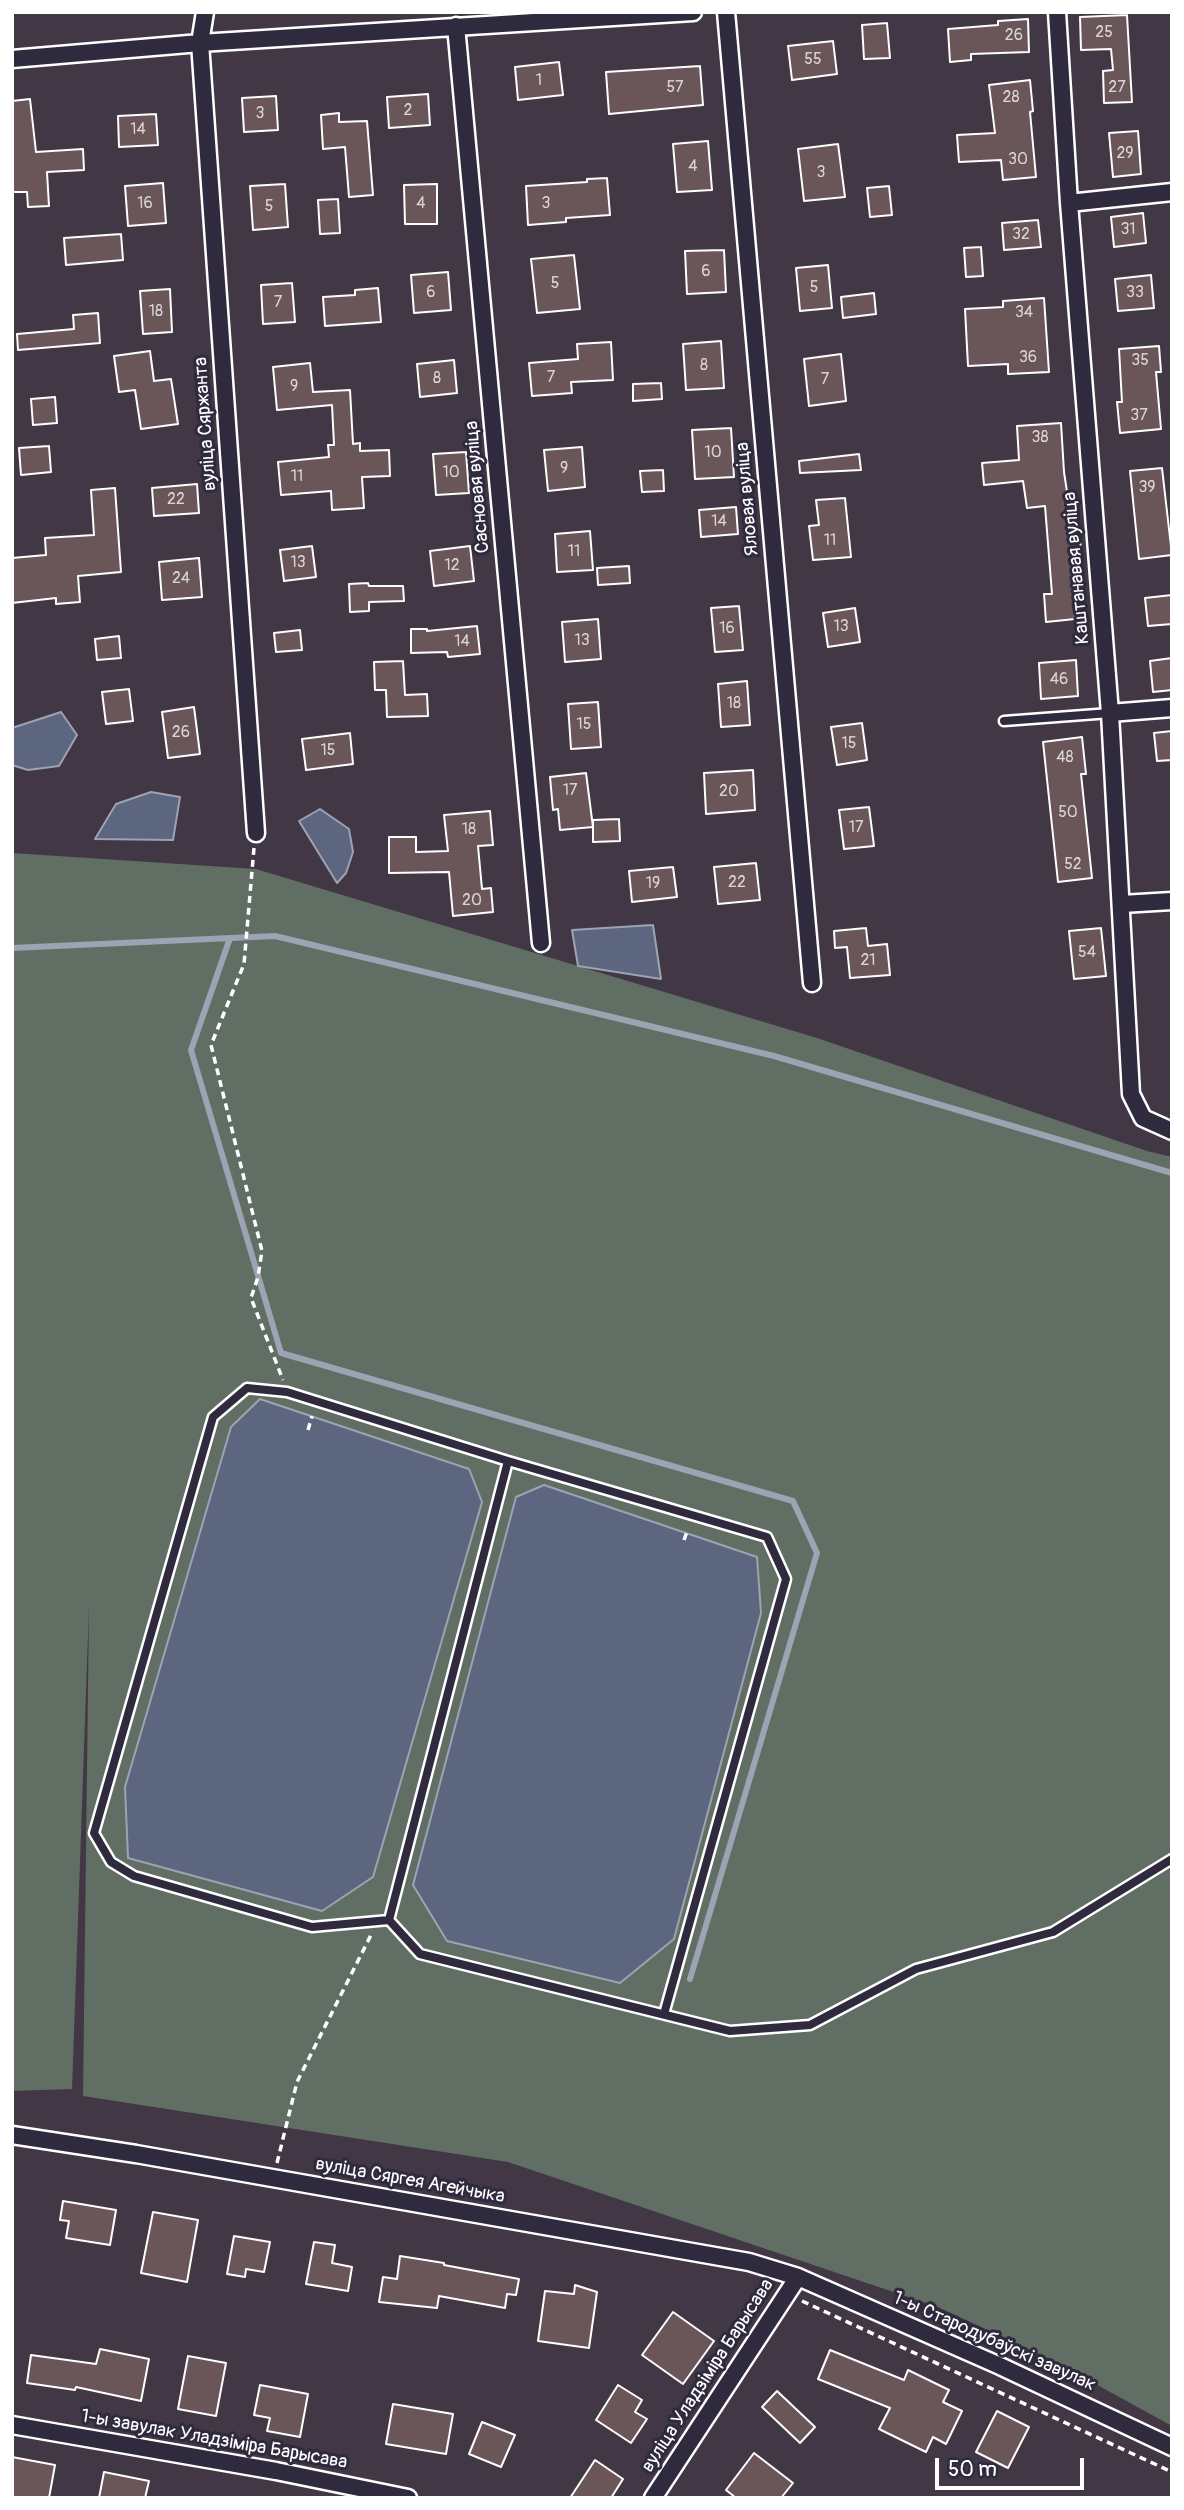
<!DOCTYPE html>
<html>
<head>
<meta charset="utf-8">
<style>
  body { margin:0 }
  #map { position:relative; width:1184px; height:2510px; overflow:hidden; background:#413745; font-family:Pangolin,sans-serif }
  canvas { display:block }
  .frame { position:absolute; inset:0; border:14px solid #fff; pointer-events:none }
  .scale { position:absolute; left:935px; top:2458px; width:149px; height:32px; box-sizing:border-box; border:4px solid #fff; border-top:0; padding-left:9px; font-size:21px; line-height:24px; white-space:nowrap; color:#fff; -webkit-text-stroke:5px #2f2a3d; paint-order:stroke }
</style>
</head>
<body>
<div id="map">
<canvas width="1184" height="2510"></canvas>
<div class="frame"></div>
<div class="scale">50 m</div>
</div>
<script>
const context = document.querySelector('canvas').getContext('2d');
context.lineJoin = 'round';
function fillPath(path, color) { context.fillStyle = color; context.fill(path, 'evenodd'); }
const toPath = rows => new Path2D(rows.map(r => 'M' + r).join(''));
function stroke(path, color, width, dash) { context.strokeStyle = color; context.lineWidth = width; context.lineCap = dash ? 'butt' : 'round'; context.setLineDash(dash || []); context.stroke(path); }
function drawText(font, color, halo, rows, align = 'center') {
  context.font = font + ' Pangolin,sans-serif'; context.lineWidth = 6; context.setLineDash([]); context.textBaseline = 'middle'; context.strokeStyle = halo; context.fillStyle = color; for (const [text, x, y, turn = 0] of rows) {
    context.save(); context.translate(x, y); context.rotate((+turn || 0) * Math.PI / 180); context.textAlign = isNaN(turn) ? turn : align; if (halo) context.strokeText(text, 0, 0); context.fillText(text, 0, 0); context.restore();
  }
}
fillPath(toPath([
  [12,853,256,869,817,1038,1147,1151,1172,1157,1172,2426,1050,2359,938,2307,508,2162,83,2096,89,1607,72,2089,12,2091]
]), '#616e64');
const water = toPath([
  [61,712,77,735,59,766,28,770,12,765,12,728,61,712],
  [151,792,180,797,173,840,95,839,116,804,151,792],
  [320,809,349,829,353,852,346,873,337,883,299,821,320,809],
  [653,925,661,979,578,966,572,930,653,925],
  [260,1399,469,1469,482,1502,373,1877,322,1911,128,1858,125,1787,231,1427,260,1399],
  [544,1485,757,1557,761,1613,674,1939,620,1983,447,1941,413,1885,516,1497,544,1485]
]);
fillPath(water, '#5c667f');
stroke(water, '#9da3b2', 2);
stroke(toPath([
  [230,938,191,1050,281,1353,793,1501,817,1553,690,1979],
  [12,948,275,936,774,1056,1172,1173]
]), '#9da3b2', 6);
const building = toPath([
  [1127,15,1132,102,1104,103,1103,71,1113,70,1111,49,1081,50,1080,17,1127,15],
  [1028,19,1029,52,971,54,971,60,950,62,948,29,998,25,998,21,1028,19],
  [887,23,890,58,864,59,862,25,887,23],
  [833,41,837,74,792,80,788,46,833,41],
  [559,62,563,95,518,100,515,67,559,62],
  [700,66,703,105,609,114,606,72,700,66],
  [1030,80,1033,111,1030,112,1036,177,1003,180,1001,160,959,162,957,135,995,133,989,85,1030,80],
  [428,94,430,125,389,128,387,97,428,94],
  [276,96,278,130,244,132,242,98,276,96],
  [30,99,36,152,83,149,84,170,47,172,49,206,28,207,27,192,13,192,12,101,30,99],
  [339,113,339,122,367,121,373,195,349,197,345,147,323,149,321,115,339,113],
  [156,114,158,145,119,147,118,116,156,114],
  [1138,131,1141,174,1113,177,1109,133,1138,131],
  [708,141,712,190,677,192,673,144,708,141],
  [838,144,845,197,804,201,798,149,838,144],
  [607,178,610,215,566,218,566,222,528,225,526,186,587,182,587,179,607,178],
  [163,183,166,223,128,226,125,186,163,183],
  [285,184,288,227,253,230,250,186,285,184],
  [437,184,437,224,405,224,404,185,437,184],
  [889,186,892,215,870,217,867,188,889,186],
  [338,199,340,233,320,234,318,200,338,199],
  [1143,213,1146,243,1114,247,1111,217,1143,213],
  [1038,220,1041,247,1004,250,1002,223,1038,220],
  [121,234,123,260,66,265,64,238,121,234],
  [981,247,983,276,966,277,964,248,981,247],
  [724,250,726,292,687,294,685,251,724,250],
  [574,255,580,309,537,313,531,259,574,255],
  [828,265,832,308,800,311,796,268,828,265],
  [448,272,451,310,414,313,411,275,448,272],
  [1151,275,1154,308,1118,311,1115,279,1151,275],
  [292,283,295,322,263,324,261,285,292,283],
  [378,288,381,322,325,326,323,297,355,295,355,290,378,288],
  [170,289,172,332,143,334,140,291,170,289],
  [874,293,876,314,843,318,841,297,874,293],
  [1044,298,1049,372,1008,374,1008,364,968,366,965,309,1003,307,1003,301,1044,298],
  [98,313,100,343,18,350,17,334,74,329,73,315,98,313],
  [721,341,724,388,686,390,683,344,721,341],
  [611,342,613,380,571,382,572,393,532,396,529,363,578,359,577,344,611,342],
  [1159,346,1161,372,1156,372,1161,429,1120,433,1117,402,1122,402,1119,349,1159,346],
  [150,351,154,381,171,379,178,424,141,429,135,390,119,392,114,356,150,351],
  [841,354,846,401,809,406,804,359,841,354],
  [454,360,457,393,420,397,417,364,454,360],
  [310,363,313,392,350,390,353,444,360,443,360,451,389,450,390,476,362,477,364,508,332,510,331,491,281,495,278,462,329,457,328,445,334,445,332,405,277,410,273,367,310,363],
  [661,383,662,399,633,401,633,384,661,383],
  [55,397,57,423,33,425,31,399,55,397],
  [1061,423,1064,472,1072,525,1079,525,1082,568,1071,569,1075,619,1046,622,1044,594,1052,594,1045,506,1027,508,1023,481,984,485,982,463,1019,460,1017,426,1061,423],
  [731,428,734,477,695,479,692,430,731,428],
  [49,446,51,472,21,475,19,448,49,446],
  [582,447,585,487,548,491,544,450,582,447],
  [466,452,469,493,436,495,433,454,466,452],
  [859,454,861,470,800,473,799,461,859,454],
  [1162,468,1172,555,1139,559,1130,471,1162,468],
  [663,470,664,491,642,492,640,471,663,470],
  [197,484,199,513,154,516,152,488,197,484],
  [115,488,121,572,78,576,80,602,56,604,56,598,12,603,12,558,46,555,45,538,94,535,91,490,115,488],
  [845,498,851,557,813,560,809,526,819,525,816,500,845,498],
  [736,507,738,534,701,537,699,510,736,507],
  [590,531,593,570,557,572,555,534,590,531],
  [312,546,316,577,284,581,280,550,312,546],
  [470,546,474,581,434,586,430,551,470,546],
  [199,558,202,597,162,600,159,562,199,558],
  [629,566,630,583,598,585,597,568,629,566],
  [368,583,369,586,403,586,404,601,369,602,369,611,350,612,349,584,368,583],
  [1172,595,1172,624,1148,626,1145,598,1172,595],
  [739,606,743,650,715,652,711,608,739,606],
  [855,608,860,642,828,647,823,613,855,608],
  [598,619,601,659,565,662,562,622,598,619],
  [477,626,480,654,448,657,447,652,411,653,411,629,427,629,427,631,477,626],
  [300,630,302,650,276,652,274,633,300,630],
  [119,636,121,658,97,660,95,639,119,636],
  [1172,658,1172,690,1153,692,1150,661,1172,658],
  [1076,660,1078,696,1041,699,1039,663,1076,660],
  [403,661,405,695,427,694,428,716,387,717,386,690,375,690,374,662,403,661],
  [747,681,750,725,721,727,718,684,747,681],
  [129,689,133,721,106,724,102,692,129,689],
  [598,702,601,747,571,749,568,704,598,702],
  [194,707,200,754,168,758,162,712,194,707],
  [862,723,867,760,837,765,831,727,862,723],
  [1172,731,1172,760,1157,761,1154,733,1172,731],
  [350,733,353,764,306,770,302,739,350,733],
  [1082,737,1086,774,1081,774,1092,878,1058,882,1043,742,1082,737],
  [753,770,755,810,706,814,704,773,753,770],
  [586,773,593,827,560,830,558,809,553,810,550,777,586,773],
  [869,807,874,846,844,849,839,810,869,807],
  [490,811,493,845,478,846,482,889,491,888,493,912,453,916,449,872,389,873,389,837,416,837,416,852,448,851,444,815,490,811],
  [619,819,620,841,593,842,593,820,619,819],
  [756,863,760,900,718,904,714,867,756,863],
  [673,867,677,897,632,902,629,871,673,867],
  [866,928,868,946,887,944,890,975,850,978,847,947,835,948,834,931,866,928],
  [1101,928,1106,976,1074,979,1069,931,1101,928],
  [63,2201,116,2210,110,2245,66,2238,69,2221,60,2220,63,2201],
  [153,2212,198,2220,187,2282,141,2273,153,2212],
  [234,2236,270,2242,264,2272,246,2269,245,2277,227,2274,234,2236],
  [314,2242,335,2245,332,2263,352,2267,348,2291,306,2284,314,2242],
  [400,2256,444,2263,444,2265,519,2279,516,2295,507,2294,505,2308,439,2296,437,2308,379,2302,383,2277,397,2279,400,2256],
  [575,2285,597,2292,589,2348,538,2341,545,2291,574,2294,575,2285],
  [673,2312,714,2341,683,2384,642,2355,673,2312],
  [100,2349,149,2359,141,2401,76,2387,75,2390,27,2383,31,2355,96,2364,100,2349],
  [830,2350,904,2380,908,2370,949,2390,943,2402,962,2411,946,2444,933,2437,926,2452,879,2429,890,2408,818,2379,830,2350],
  [188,2356,226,2363,216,2416,178,2409,188,2356],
  [260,2385,308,2394,300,2437,267,2431,270,2418,254,2415,260,2385],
  [618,2385,642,2400,635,2412,647,2419,631,2443,596,2420,618,2385],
  [777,2391,815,2427,800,2443,762,2407,777,2391],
  [393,2404,453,2414,446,2454,386,2444,393,2404],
  [997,2411,1029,2427,1008,2468,976,2452,997,2411],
  [482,2422,515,2435,501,2467,469,2454,482,2422],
  [754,2453,793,2483,781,2498,736,2498,726,2490,754,2453],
  [12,2457,55,2465,49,2498,12,2498,12,2457],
  [595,2460,623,2479,611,2498,570,2498,595,2460],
  [104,2472,149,2481,145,2498,99,2498,104,2472]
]);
fillPath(building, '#6a5658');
stroke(building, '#fff', 2);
const service = toPath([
  [1004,721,1110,713],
  [389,1920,508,1461],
  [664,2014,786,1579,767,1537,508,1461,287,1392,247,1388,213,1417,94,1833,111,1862,134,1876,312,1927,389,1920,420,1954,730,2031,810,2025,916,1969,1053,1932,1172,1859]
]);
const minor = toPath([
  [205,12,200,43,256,833],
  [726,12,812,983],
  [1057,12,1069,203,1110,713,1131,1094,1143,1118,1172,1131],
  [456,26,541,943],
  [12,59,200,43,693,12],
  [1069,203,1172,192],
  [1110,713,1172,708],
  [1122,904,1172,901],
  [12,2135,136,2154,749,2262,798,2277,1000,2366,1172,2447],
  [12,2425,276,2471,408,2498],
  [653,2498,798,2277]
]);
stroke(service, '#fff', 13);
stroke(minor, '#fff', 21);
stroke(toPath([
  [254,848,244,964,211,1045,262,1251,258,1277,251,1298,283,1380],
  [308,1430,312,1416],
  [684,1540,688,1529],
  [277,2163,297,2082,371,1935],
  [802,2301,1172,2472]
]), '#fff', 3.5, [7, 5]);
stroke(service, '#2f2a3d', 8);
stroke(minor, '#2f2a3d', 16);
drawText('16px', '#dad5d5', null, [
  ["25",1104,33],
  ["26",1014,36],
  ["55",813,60],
  ["1",539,81],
  ["57",675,88],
  ["27",1117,88],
  ["28",1011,98],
  ["2",408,111],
  ["3",260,114],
  ["14",138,130],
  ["29",1125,154],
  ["30",1018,160],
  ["4",693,167],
  ["3",821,173],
  ["16",145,204],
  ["4",421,204],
  ["3",546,204],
  ["5",269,207],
  ["31",1128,230],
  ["32",1021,235],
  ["6",706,272],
  ["5",555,284],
  ["5",814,288],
  ["6",431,293],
  ["33",1135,293],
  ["7",278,303],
  ["18",156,312],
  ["34",1024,313],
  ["36",1028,358],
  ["35",1140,361],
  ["8",704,366],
  ["7",551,378],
  ["8",437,379],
  ["7",825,380],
  ["9",294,387],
  ["37",1139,416],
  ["38",1040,438],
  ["10",713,453],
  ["9",564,469],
  ["10",451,473],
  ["11",297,477],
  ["39",1147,488],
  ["22",176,500],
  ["14",719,522],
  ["11",830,541],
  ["11",574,552],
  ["13",298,563],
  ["12",452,566],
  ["24",181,579],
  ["13",841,627],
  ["16",727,629],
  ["13",582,641],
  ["14",462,642],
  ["46",1059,680],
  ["18",734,704],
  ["15",584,725],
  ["26",181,733],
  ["15",849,744],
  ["15",328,751],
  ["48",1065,758],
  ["17",570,791],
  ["20",729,792],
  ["50",1068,813],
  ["17",856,828],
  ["18",469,830],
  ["52",1073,865],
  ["22",737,883],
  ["19",653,884],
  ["20",472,901],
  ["54",1087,953],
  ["21",868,961]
]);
drawText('19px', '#fff', '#2f2a3d', [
  ["вуліца Сяржанта",206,424,-94],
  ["Сасновая вуліца",478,487,-95],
  ["Яловая вуліца",748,499,-95],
  ["Каштанавая вуліца",1077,568,-95],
  ["вуліца Сяргея Агейчыка",410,2181,10],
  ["1-ы Стародубаўскі завулак",994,2342,24],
  ["вуліца Уладзіміра Барысава",708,2376,-57],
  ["1-ы завулак Уладзіміра Барысава",214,2440,10]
]);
</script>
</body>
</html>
